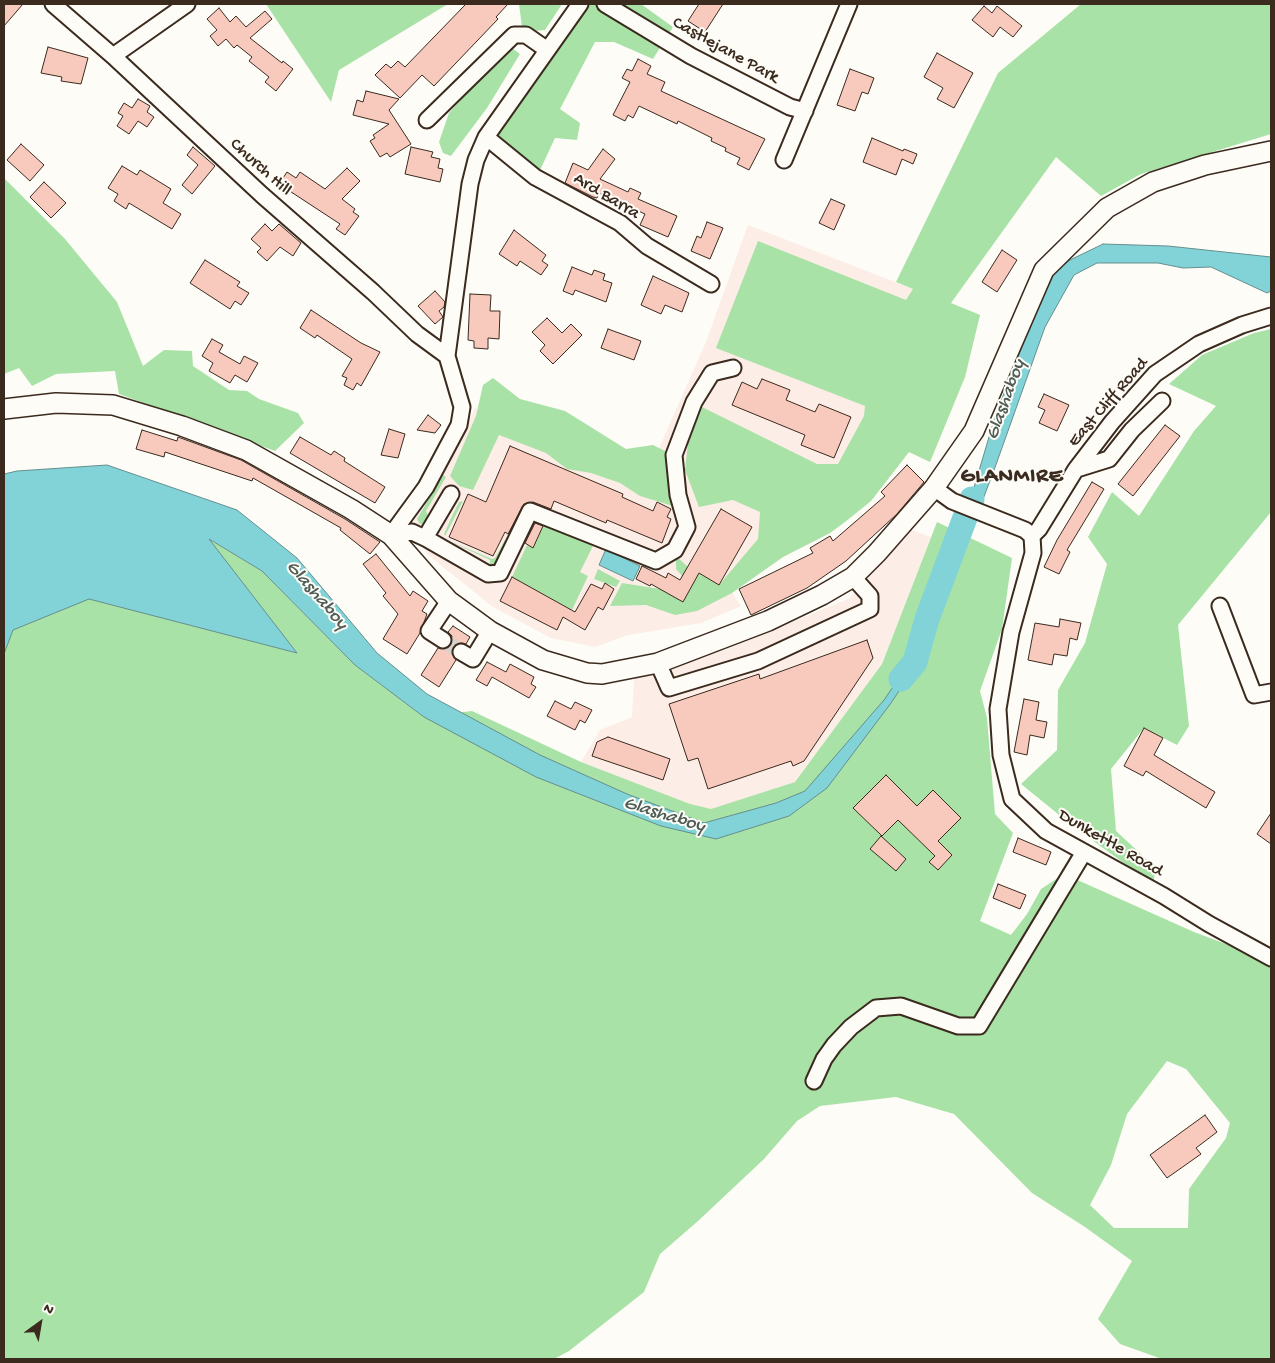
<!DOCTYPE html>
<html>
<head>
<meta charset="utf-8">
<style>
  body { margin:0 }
  #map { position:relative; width:1275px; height:1363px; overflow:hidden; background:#fdfcf7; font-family:"Gochi Hand",sans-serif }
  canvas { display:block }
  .frame { position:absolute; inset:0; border:5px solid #3b2a1e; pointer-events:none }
  .north { position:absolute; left:15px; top:1298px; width:50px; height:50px; -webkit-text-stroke:4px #fdfcf7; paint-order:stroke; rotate:32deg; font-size:14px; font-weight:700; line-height:20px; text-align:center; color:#3b2a1e }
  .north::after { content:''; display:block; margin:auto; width:18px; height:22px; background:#3b2a1e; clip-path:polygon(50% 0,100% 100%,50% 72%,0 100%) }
</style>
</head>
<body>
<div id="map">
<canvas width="1275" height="1363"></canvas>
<div class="frame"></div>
<div class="north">N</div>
</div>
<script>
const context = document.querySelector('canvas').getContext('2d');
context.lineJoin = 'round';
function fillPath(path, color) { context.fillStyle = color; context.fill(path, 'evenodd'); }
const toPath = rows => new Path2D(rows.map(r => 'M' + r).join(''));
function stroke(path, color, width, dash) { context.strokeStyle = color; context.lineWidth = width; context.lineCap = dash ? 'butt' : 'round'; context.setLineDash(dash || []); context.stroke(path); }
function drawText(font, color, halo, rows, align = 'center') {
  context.font = font + ' "Gochi Hand",sans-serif'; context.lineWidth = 4; context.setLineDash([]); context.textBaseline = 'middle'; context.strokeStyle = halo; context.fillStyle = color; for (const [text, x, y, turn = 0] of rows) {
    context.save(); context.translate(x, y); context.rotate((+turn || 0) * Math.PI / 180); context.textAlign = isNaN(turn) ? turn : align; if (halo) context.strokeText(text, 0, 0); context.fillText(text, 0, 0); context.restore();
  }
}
fillPath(toPath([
  [748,225,980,315,965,377,930,462,909,452,871,501,845,522,830,533,783,557,732,592,741,606,701,623,628,635,595,647,551,638,493,607,428,555,410,528,454,453,475,408,643,484,706,342],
  [909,529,931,537,882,664,795,782,707,811,581,762,600,730,632,717,634,679,728,649,850,598,878,562]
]), '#fcede6');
fillPath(toPath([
  [266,4,448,4,339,70,331,102],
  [519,4,562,4,545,30,535,31,522,27],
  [587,4,641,4,673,27,653,59,614,42,595,42,560,109,580,123,577,140,555,138,534,183,493,154,499,129],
  [1081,4,1271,4,1271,134,1141,174,1101,196,1056,157,951,303,980,315,965,377,930,462,909,452,871,501,845,522,830,533,783,557,732,593,697,611,675,615,646,605,610,606,622,583,660,589,683,602,691,586,676,569,676,556,688,567,719,585,758,539,760,512,733,500,699,507,685,470,690,426,700,406,817,464,838,464,864,416,865,406,716,348,758,241,906,300,913,289,896,282,998,73],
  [512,48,520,54,487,108,451,156,443,153,439,142,449,113,503,52],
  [4,178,65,239,117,302,143,366,164,350,192,351,193,366,229,390,247,391,259,399,298,413,304,423,275,451,119,394,115,371,56,374,32,386,19,368,4,374],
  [1271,329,1271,512,1178,625,1189,726,1177,745,1144,728,1111,769,1116,831,1156,868,1153,884,1074,827,1021,784,1057,750,1058,690,1085,643,1107,564,1088,537,1112,492,1139,516,1194,431,1216,406,1169,384,1202,355,1254,333],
  [493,378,520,399,565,411,626,449,653,445,669,453,673,506,640,496,620,483,591,473,567,469,546,453,499,435,473,490,459,486,450,476,476,416,483,385],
  [443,475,446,477,426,511,429,518,428,528,419,523,417,519],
  [463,501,445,536,444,534,453,514,459,502],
  [545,521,593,546,580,572,588,576,572,610,512,577,527,545,533,548],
  [937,522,1012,558,1002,629,980,691,987,718,995,814,1013,833,980,921,1011,935,1027,914,1041,889,1064,874,1194,932,1271,961,1271,1359,1162,1359,1120,1344,1098,1319,1132,1261,1085,1227,1032,1193,954,1114,896,1097,820,1106,797,1121,764,1159,698,1221,660,1254,644,1292,569,1351,554,1359,4,1359,4,654,13,630,89,598,296,652,207,538,262,571,355,665,424,717,472,711,581,762,690,804,711,809,795,782,882,664],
  [1167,1061,1186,1069,1230,1123,1226,1138,1189,1189,1188,1228,1114,1228,1090,1205,1111,1165,1127,1114],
  [447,540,492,559,495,558,505,540,513,540,503,559,495,565,490,565,490,560],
  [598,569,620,581,616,587,594,579]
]), '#a9e2a7');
const water = toPath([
  [1103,244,1168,246,1271,257,1271,291,1267,293,1211,267,1183,268,1158,263,1097,263,1074,275,1045,327,993,473,924,653,891,703,827,788,789,816,716,839,661,826,536,777,424,717,355,665,262,571,209,539,297,653,89,599,13,630,4,654,4,474,17,471,107,465,237,510,297,558,377,653,427,694,540,755,627,794,704,823,776,803,805,791,884,700,918,650,961,531,995,417,1031,322,1056,269,1070,260,1103,244],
  [606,549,640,566,633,581,599,565,606,549]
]);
fillPath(water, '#81d3d8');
stroke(water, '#658f8e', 1);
stroke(toPath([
  [901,679,915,662,927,619,972,499]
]), '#81d3d8', 25);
const building = toPath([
  [4,4,23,4,4,26,4,4],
  [466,4,508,4,496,17,498,19,434,86,422,75,400,98,375,75,386,64,391,68,398,61,405,67,466,4],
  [699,4,723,4,705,32,688,21,699,4],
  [984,6,992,13,997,6,1022,26,1013,37,1000,27,993,37,972,20,984,6],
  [219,8,230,22,236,16,246,27,265,11,272,19,250,38,282,63,283,61,293,69,276,91,265,82,269,77,249,61,252,57,237,45,234,48,226,39,218,46,210,36,217,30,207,19,219,8],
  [48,47,88,58,81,84,61,81,62,77,41,73,48,47],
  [937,53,973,73,954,108,937,99,943,88,924,77,937,53],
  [638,59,651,66,647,74,665,82,661,91,765,139,749,170,737,164,740,158,725,151,726,148,711,141,712,138,678,121,677,124,639,106,633,118,628,115,625,121,613,115,630,82,622,78,627,69,632,71,638,59],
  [850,69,874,78,868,94,862,92,855,111,837,105,850,69],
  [366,91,399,99,389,110,411,144,390,157,387,153,380,157,370,141,375,138,373,135,389,124,353,115,357,100,363,102,366,91],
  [138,99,150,106,147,112,154,117,147,127,138,121,129,134,117,126,123,116,118,113,124,103,132,108,138,99],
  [872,138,903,151,904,149,917,154,913,164,902,159,896,175,863,162,872,138],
  [21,144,44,165,30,181,7,160,21,144],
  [193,147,215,166,192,194,182,185,198,165,187,155,193,147],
  [411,147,433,152,431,157,440,159,438,168,443,169,440,182,405,174,411,147],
  [603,149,615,159,600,179,628,192,630,188,641,193,638,199,677,216,668,237,640,225,645,214,599,193,597,198,593,197,565,183,573,163,588,170,603,149],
  [122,166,137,175,140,170,171,189,163,203,181,214,172,229,129,203,126,209,114,201,118,194,108,188,122,166],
  [347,168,360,181,342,199,355,209,353,212,359,216,345,235,336,229,340,224,279,184,287,172,296,178,300,172,325,189,347,168],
  [44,182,66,203,51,218,30,197,44,182],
  [831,199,845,205,834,230,819,223,831,199],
  [707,222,723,228,710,259,691,251,697,236,701,238,707,222],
  [265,224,272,231,279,224,301,243,293,256,280,247,267,261,257,252,261,248,251,239,265,224],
  [514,230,546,255,542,261,548,265,541,275,520,261,517,266,499,254,514,230],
  [1002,250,1017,260,997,292,982,282,1002,250],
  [205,260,240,282,237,286,249,293,241,305,235,301,230,309,190,283,205,260],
  [572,267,592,275,594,270,605,274,603,280,612,283,606,302,575,290,573,295,563,291,572,267],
  [653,276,689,293,682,312,665,305,661,314,641,305,653,276],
  [435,291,445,302,444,307,439,311,443,317,435,324,418,306,435,291],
  [470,294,491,295,490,311,500,311,499,339,488,338,488,349,474,348,474,341,468,340,470,294],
  [311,310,361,343,380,352,361,386,357,383,353,390,344,385,347,378,342,376,352,359,317,335,315,338,300,328,311,310],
  [547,318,562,333,571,324,582,335,553,364,540,351,545,345,532,332,547,318],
  [608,329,641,341,634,360,601,348,608,329],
  [212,339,223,345,219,352,240,364,244,356,258,363,247,382,235,375,230,383,209,371,213,363,202,356,212,339],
  [762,379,790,390,786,400,815,412,819,404,851,417,834,458,801,445,805,435,732,405,742,382,757,389,762,379],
  [1044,394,1069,405,1057,431,1039,423,1045,410,1038,407,1044,394],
  [428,415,441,425,435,433,417,430,428,415],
  [1165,425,1180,436,1133,496,1118,484,1165,425],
  [389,429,405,434,398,458,381,455,389,429],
  [142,430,177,441,178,437,241,460,345,519,380,542,370,554,340,530,341,528,253,478,252,481,165,452,164,457,136,449,142,430],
  [300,437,331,455,334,451,345,458,344,461,385,487,375,503,290,453,300,437],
  [510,446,623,494,622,497,653,511,657,502,671,509,667,517,671,519,662,543,607,520,606,523,554,501,551,509,533,502,524,504,508,534,505,532,493,556,449,537,468,494,486,502,510,446],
  [907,465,924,482,897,514,846,561,807,588,751,615,739,589,813,553,810,548,830,536,833,541,885,496,881,492,907,465],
  [1092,482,1104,489,1067,550,1070,552,1059,574,1044,567,1057,540,1092,482],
  [721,509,752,527,719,585,699,573,683,602,651,584,650,586,636,579,642,566,666,578,668,573,680,580,721,509],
  [535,523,543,526,533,548,525,543,535,523],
  [376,554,410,596,413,591,428,601,422,611,427,614,420,633,407,654,383,639,398,614,383,596,386,593,363,564,376,554],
  [512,577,575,612,591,584,602,589,605,583,614,589,603,610,598,607,585,630,563,617,557,630,500,601,512,577],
  [1060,619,1081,623,1077,640,1070,638,1067,656,1054,654,1052,665,1028,660,1035,623,1059,627,1060,619],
  [453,626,470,637,466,644,461,643,453,647,452,652,456,660,439,687,421,675,438,648,447,648,451,645,452,636,448,632,453,626],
  [867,640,873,658,804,761,793,766,791,761,708,789,698,758,688,761,669,704,759,674,760,679,867,640],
  [487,662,506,672,510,664,534,677,531,684,536,687,529,698,492,677,487,686,476,680,487,662],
  [1024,699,1039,702,1036,720,1047,722,1044,738,1030,735,1027,755,1014,752,1024,699],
  [555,701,571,709,575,702,592,710,585,723,580,720,575,730,547,716,555,701],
  [1144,728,1163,738,1154,755,1215,792,1206,808,1146,771,1143,776,1124,766,1144,728],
  [608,737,670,759,663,780,592,756,597,742,608,737],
  [886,775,917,806,933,790,961,818,938,841,952,855,938,870,929,862,935,856,898,820,882,836,853,808,886,775],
  [1271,813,1271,844,1257,834,1271,813],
  [881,836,906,859,896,871,870,849,881,836],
  [1018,838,1051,852,1046,865,1013,852,1018,838],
  [998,884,1026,895,1020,909,993,898,998,884],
  [1205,1115,1217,1132,1196,1148,1201,1154,1167,1178,1150,1155,1205,1115]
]);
fillPath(building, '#f8cabd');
stroke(building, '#3b2a1e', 1);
stroke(toPath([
  [443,640,461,652]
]), '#d6d2cc', 15, [15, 8]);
const minor = toPath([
  [53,4,113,56,262,195,373,292,417,334,447,356],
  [605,4,691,56,790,107,805,111],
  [113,56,187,4],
  [427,120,514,35,526,35,546,49],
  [486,137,535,177,620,223,647,246,711,284],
  [784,160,849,4],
  [1077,469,1109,459,1132,430,1162,401],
  [934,488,952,501,1025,530,1032,536],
  [391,535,426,487,459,425,462,407,447,356,470,184,476,160,486,137,580,4],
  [391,535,412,532,427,539,488,574,500,573,530,511,656,561,675,550,687,527,678,495,674,455,694,402,712,373,733,368],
  [1032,536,1033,553,1011,632,998,709,1001,755,1012,799,1046,831,1164,896,1209,924,1271,958],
  [1032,536,1039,529,1076,469,1112,422,1155,374,1199,344,1242,325,1271,316],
  [425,538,451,494],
  [1220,606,1254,695,1271,692],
  [443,640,429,631,449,601],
  [461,652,473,659,490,631],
  [658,663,669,688,758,661,870,609,870,596,853,577],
  [814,1081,824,1059,834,1045,851,1027,876,1008,901,1006,958,1026,979,1026,1084,852]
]);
const major = toPath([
  [4,409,56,403,113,405,182,426,246,450,351,509,391,535,449,601,490,631,543,660,587,673,602,674,658,663,768,621,822,595,853,577,877,553,934,488,974,431,1044,270,1107,208,1153,182,1205,165,1271,151]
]);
stroke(minor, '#3b2a1e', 19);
stroke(major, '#3b2a1e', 22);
stroke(minor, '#fdfcf7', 15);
stroke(major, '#fdfcf7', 19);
drawText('18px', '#3b2a1e', '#fdfcf7', [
  ["Castlejane Park",725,51,29],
  ["Church Hill",260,168,42],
  ["Ard Barra",606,197,31],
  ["East Cliff Road",1109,403,-49],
  ["Dunkettle Road",1110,844,30]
]);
drawText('italic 19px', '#505d56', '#fdfcf7', [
  ["Glashaboy",1007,400,-70],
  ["Glashaboy",316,596,49],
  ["Glashaboy",664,816,17]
]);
context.letterSpacing = '1px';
drawText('bold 22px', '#3b2a1e', '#fdfcf7', [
  ["GLANMIRE",1012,478]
]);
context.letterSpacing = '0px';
</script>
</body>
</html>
